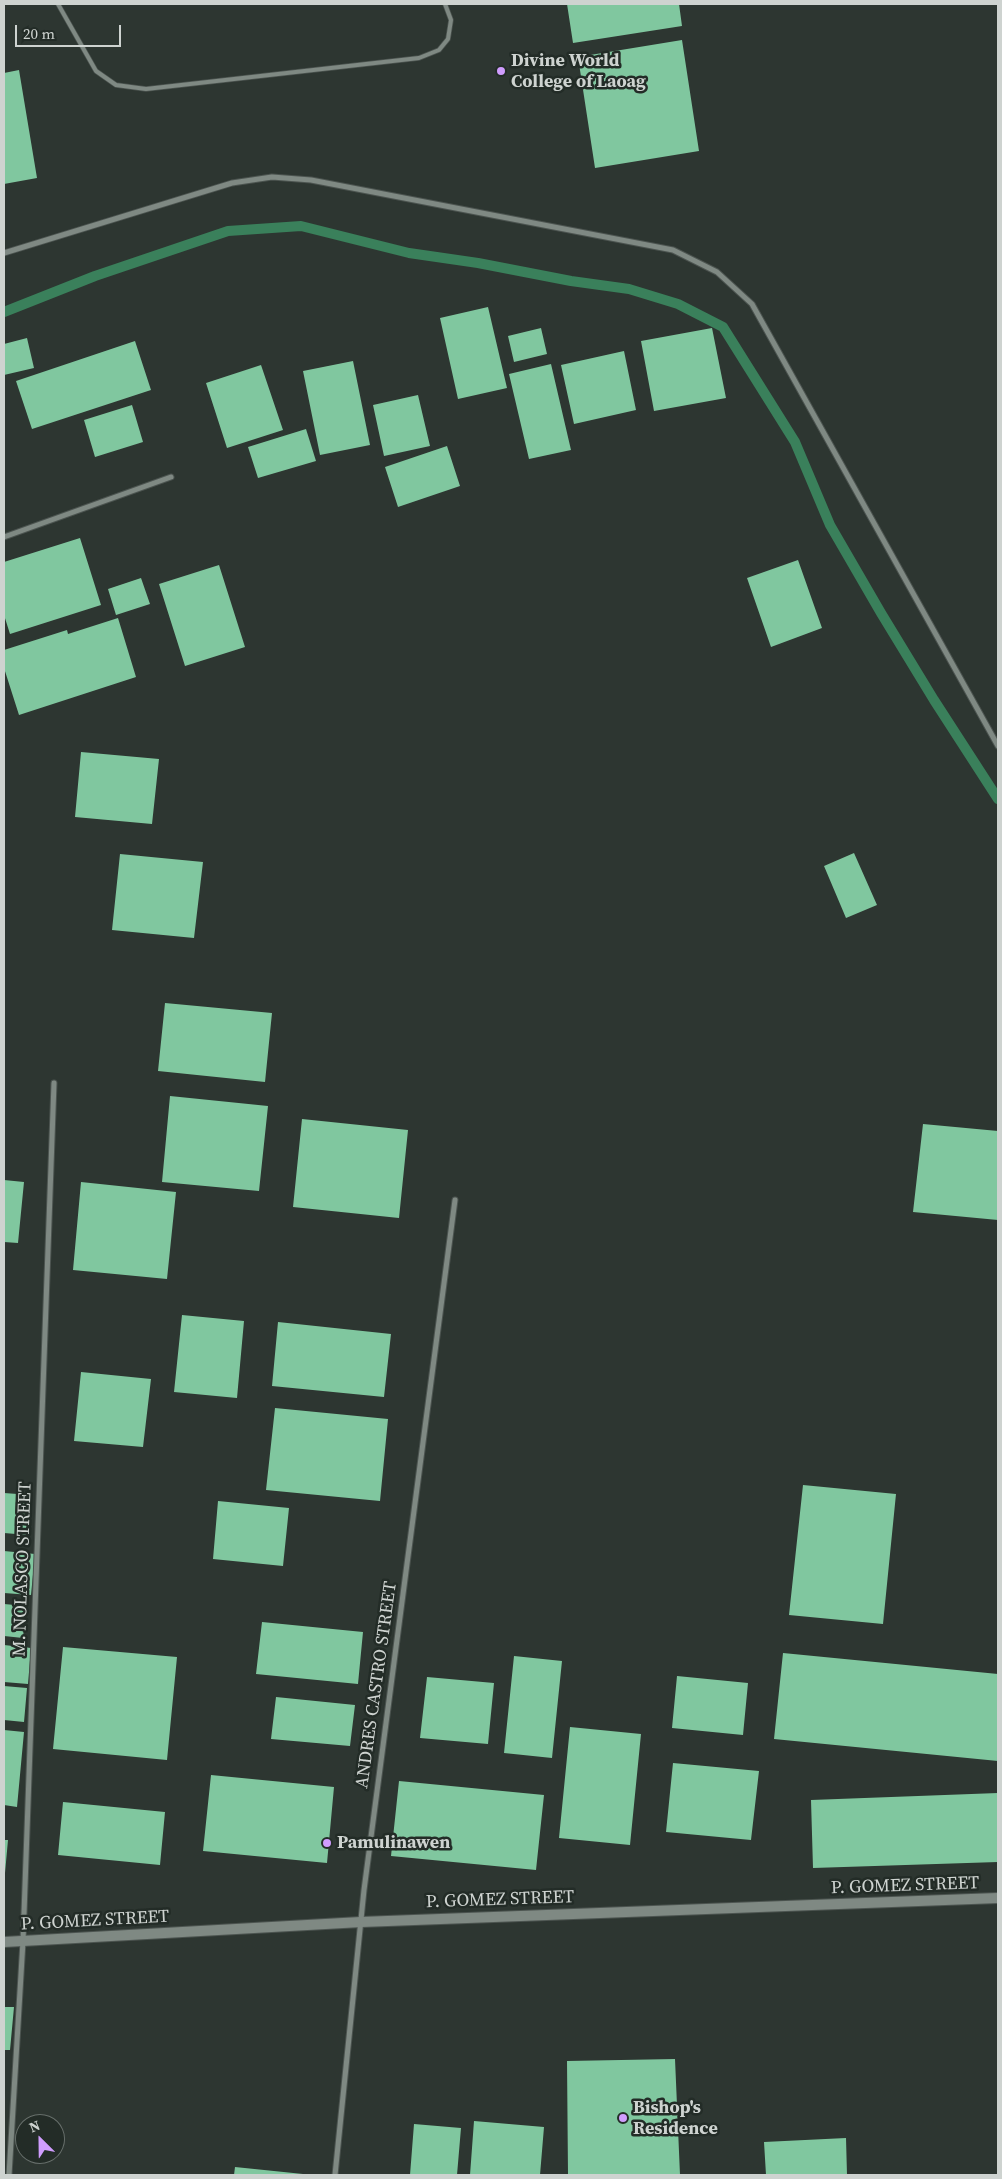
<!DOCTYPE html>
<html>
<head>
<meta charset="utf-8">
<style>
  body { margin:0 }
  #map { position:relative; width:1002px; height:2179px; overflow:hidden; background:#2d3631; font-family:"Source Serif 4",serif }
  canvas { display:block }
  .frame { position:absolute; inset:0; border:5px solid #ced3d0; pointer-events:none }
  .north { position:absolute; left:15px; top:2114px; width:50px; height:50px; box-sizing:border-box; background:#232c27; border:1px solid #676f6b; border-radius:50%; rotate:337deg; font-size:14px; font-weight:700; line-height:20px; text-align:center; color:#ced3d0 }
  .north::after { content:''; display:block; margin:auto; width:18px; height:22px; background:#d09dfe; clip-path:polygon(50% 0,100% 100%,50% 72%,0 100%) }
  .scale { position:absolute; left:15px; top:25px; width:106px; height:22px; box-sizing:border-box; border:2px solid #ced3d0; border-top:0; padding-left:6px; font-size:15px; line-height:18px; white-space:nowrap; color:#ced3d0; -webkit-text-stroke:4px #232c27; paint-order:stroke }
</style>
</head>
<body>
<div id="map">
<canvas width="1002" height="2179"></canvas>
<div class="frame"></div>
<div class="north">N</div>
<div class="scale">20 m</div>
</div>
<script>
const context = document.querySelector('canvas').getContext('2d');
context.lineJoin = 'round';
const toPath = rows => new Path2D(rows.map(r => 'M' + r).join(''));
function stroke(path, color, width, dash) { context.strokeStyle = color; context.lineWidth = width; context.lineCap = dash ? 'butt' : 'round'; context.setLineDash(dash || []); context.stroke(path); }
function fillPath(path, color) { context.fillStyle = color; context.fill(path, 'evenodd'); }
function drawText(font, color, halo, rows, align = 'center') {
  context.font = font + ' "Source Serif 4",serif'; context.lineWidth = 5; context.setLineDash([]); context.textBaseline = 'middle'; context.strokeStyle = halo; context.fillStyle = color; for (const [text, x, y, turn = 0] of rows) {
    context.save(); context.translate(x, y); context.rotate((+turn || 0) * Math.PI / 180); context.textAlign = isNaN(turn) ? turn : align; if (halo) context.strokeText(text, 0, 0); context.fillText(text, 0, 0); context.restore();
  }
}
stroke(toPath([
  [4,312,95,276,228,231,301,226,409,253,478,263,571,281,629,289,678,304,723,327,795,442,830,525,881,613,934,700,998,799]
]), '#3a805b', 10);
fillPath(toPath([
  [567,4,679,4,682,26,573,43],
  [682,40,699,151,595,168,578,57],
  [19,70,37,178,4,184,4,73],
  [488,307,507,388,458,399,440,318],
  [541,328,547,354,514,362,508,336],
  [712,328,726,398,654,411,641,341],
  [27,338,34,368,4,375,4,344],
  [135,341,151,390,32,429,16,381],
  [624,351,636,410,574,424,561,365],
  [353,361,370,445,320,455,303,371],
  [551,364,571,450,529,459,509,374],
  [261,365,283,430,227,448,206,383],
  [418,395,430,446,384,456,373,405],
  [132,405,143,442,95,457,84,420],
  [306,429,316,461,258,478,248,447],
  [447,446,460,486,398,507,385,467],
  [80,538,101,605,10,634,4,615,4,562],
  [798,560,822,628,771,647,747,578],
  [219,565,245,647,185,666,159,584],
  [141,578,150,604,116,615,108,589],
  [118,618,136,677,19,715,4,668,4,650,67,630,68,634],
  [81,752,159,759,152,824,75,817],
  [854,853,877,905,846,918,824,866],
  [120,854,203,862,194,938,112,930],
  [165,1003,272,1013,265,1082,158,1071],
  [170,1096,268,1106,259,1191,162,1182],
  [302,1119,408,1130,399,1218,293,1207],
  [923,1124,998,1131,998,1220,913,1212],
  [4,1180,24,1182,18,1243,4,1242],
  [81,1182,176,1192,167,1279,73,1270],
  [182,1315,244,1321,237,1398,174,1392],
  [278,1322,391,1334,384,1397,272,1386],
  [81,1372,151,1379,143,1447,74,1441],
  [275,1408,388,1419,380,1501,266,1490],
  [803,1485,896,1494,883,1624,789,1615],
  [4,1493,31,1495,28,1535,4,1533],
  [218,1501,289,1508,283,1566,213,1559],
  [4,1551,35,1554,31,1595,4,1593],
  [4,1604,26,1606,23,1638,4,1636],
  [262,1622,363,1632,358,1684,256,1674],
  [4,1645,31,1648,28,1684,4,1682],
  [63,1647,177,1657,167,1760,53,1749],
  [783,1653,998,1674,998,1761,774,1739],
  [514,1656,562,1661,552,1758,504,1753],
  [677,1676,748,1683,743,1735,672,1728],
  [427,1677,494,1683,488,1744,420,1738],
  [4,1686,27,1688,24,1722,4,1720],
  [276,1697,355,1705,350,1746,271,1739],
  [570,1727,641,1734,630,1845,559,1838],
  [4,1730,24,1732,17,1807,4,1805],
  [673,1763,759,1771,751,1840,666,1832],
  [211,1775,334,1787,327,1863,203,1851],
  [399,1781,544,1795,536,1870,391,1856],
  [998,1793,998,1862,813,1868,811,1800],
  [63,1802,165,1812,160,1865,58,1855],
  [4,1840,8,1840,5,1873,4,1873],
  [4,2007,14,2007,10,2050,4,2050],
  [675,2059,680,2175,568,2175,567,2061],
  [474,2121,544,2127,540,2175,470,2175],
  [414,2124,461,2128,457,2175,410,2175],
  [846,2138,847,2175,766,2175,764,2142],
  [235,2167,303,2174,303,2175,234,2175]
]), '#80c79f');
const service = toPath([
  [58,4,96,71,116,85,146,89,419,58,439,50,448,39,451,20,445,4]
]);
const minor = toPath([
  [4,253,232,183,272,177,311,180,673,250,717,272,752,304,998,746],
  [4,537,171,477],
  [9,2175,23,1941,54,1083],
  [335,2175,364,1890,455,1200]
]);
const secondary = toPath([
  [4,1942,361,1922,998,1898]
]);
stroke(service, '#4c5450', 5.5);
stroke(minor, '#4c5450', 7);
stroke(secondary, '#4c5450', 12);
stroke(service, '#7f8983', 4);
stroke(minor, '#7f8983', 5);
stroke(secondary, '#7f8983', 10);
for (const [x, y, r, color] of [
  [501,71,5,"#d09dfe"],
  [327,1843,5,"#d09dfe"],
  [623,2118,5,"#d09dfe"]
]) { const dot = new Path2D(); dot.arc(x, y, r, 0, 2 * Math.PI); context.fillStyle = color; context.fill(dot); stroke(dot, '#232c27', 2); }
drawText('bold 18px', '#ced3d0', '#232c27', [
  ["Divine World",511,61],
  ["College of Laoag",511,82],
  ["Pamulinawen",337,1843],
  ["Bishop's",633,2108],
  ["Residence",633,2129]
], 'left');
drawText('18px', '#ced3d0', '#232c27', [
  ["M. NOLASCO STREET",23,1569,-88],
  ["ANDRES CASTRO STREET",377,1685,-82],
  ["P. GOMEZ STREET",905,1886,-2],
  ["P. GOMEZ STREET",500,1900,-2],
  ["P. GOMEZ STREET",95,1921,-3]
]);
</script>
</body>
</html>
